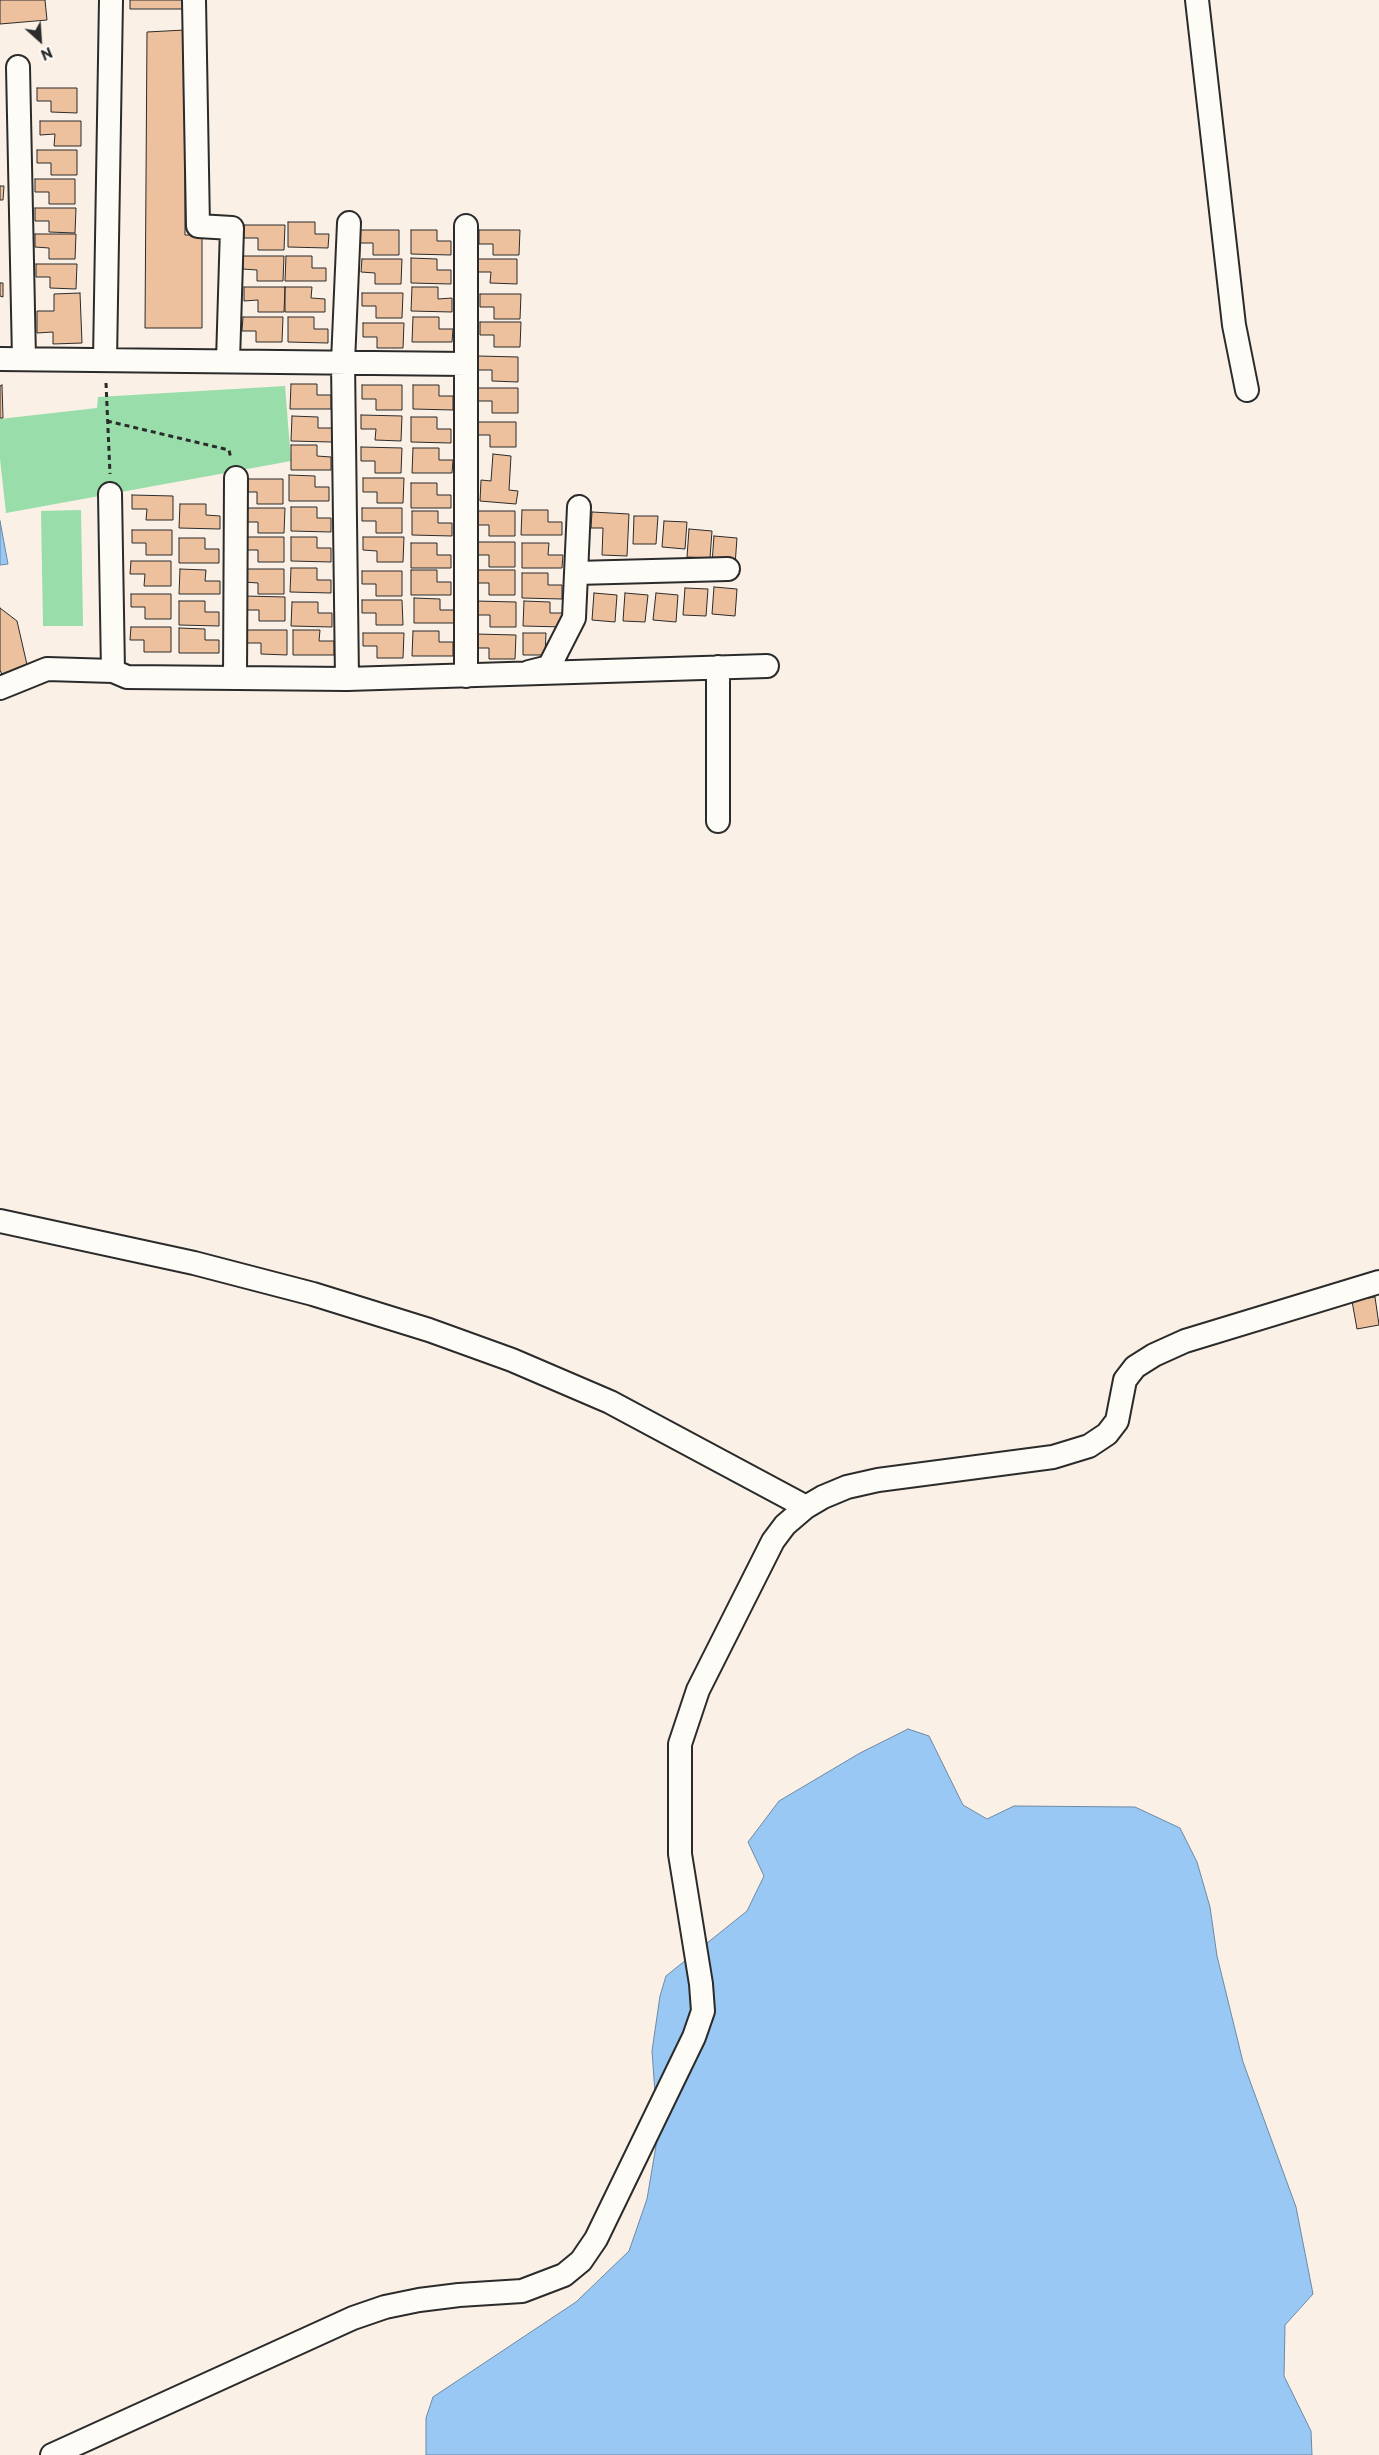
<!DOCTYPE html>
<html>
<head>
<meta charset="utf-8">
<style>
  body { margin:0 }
  #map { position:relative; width:1379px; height:2455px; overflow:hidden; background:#faf0e5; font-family:"Playpen Sans",sans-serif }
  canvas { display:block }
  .north { position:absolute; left:15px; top:15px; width:50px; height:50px; -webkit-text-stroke:4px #fdfcf7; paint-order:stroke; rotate:154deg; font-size:14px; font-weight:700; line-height:20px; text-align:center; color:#2b2b2b }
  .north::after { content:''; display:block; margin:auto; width:18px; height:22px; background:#2b2b2b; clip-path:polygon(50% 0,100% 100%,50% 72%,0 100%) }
</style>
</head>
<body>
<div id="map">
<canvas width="1379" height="2455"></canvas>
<div class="north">N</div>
</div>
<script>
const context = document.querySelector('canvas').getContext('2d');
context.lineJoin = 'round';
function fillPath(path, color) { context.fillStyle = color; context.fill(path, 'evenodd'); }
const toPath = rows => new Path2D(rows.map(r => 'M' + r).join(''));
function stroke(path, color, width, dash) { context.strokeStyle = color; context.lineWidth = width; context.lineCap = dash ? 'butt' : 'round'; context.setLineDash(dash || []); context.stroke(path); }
fillPath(toPath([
  [285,386,291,461,6,513,0,459,0,419,97,408,98,397],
  [81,510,83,626,43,626,41,511]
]), '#98ddaa');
const water = toPath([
  [0,521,8,564,0,565,0,521],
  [908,1729,929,1736,963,1805,987,1819,1014,1806,1135,1807,1180,1828,1197,1862,1210,1907,1217,1956,1243,2062,1296,2207,1313,2294,1285,2325,1284,2376,1311,2431,1312,2455,426,2455,426,2418,433,2397,576,2302,629,2251,647,2199,658,2134,652,2051,660,1996,666,1976,747,1911,764,1876,748,1842,779,1801,860,1753,908,1729]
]);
fillPath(water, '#99c8f4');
stroke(water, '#6d89a4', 1);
const building = toPath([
  [0,0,45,0,47,20,0,24,0,0],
  [130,0,187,0,187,9,130,9,130,0],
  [185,30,185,235,202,235,202,328,145,328,147,32,185,30],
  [37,88,77,88,77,113,51,112,51,101,37,101,37,88],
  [40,121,81,121,81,146,54,146,55,134,40,135,40,121],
  [37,150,77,150,77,175,51,175,51,163,37,163,37,150],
  [35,179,75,179,75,204,49,204,49,192,35,192,35,179],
  [0,186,4,186,3,200,0,200,0,186],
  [35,208,76,208,75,233,49,232,49,221,35,221,35,208],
  [288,222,315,222,315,234,329,234,328,248,288,247,288,222],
  [244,225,285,225,284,250,258,250,258,238,244,238,244,225],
  [359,230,399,230,399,255,373,255,373,243,359,243,359,230],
  [411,230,437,230,437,241,451,241,451,255,411,254,411,230],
  [479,230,520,230,519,255,493,255,493,244,479,244,479,230],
  [35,234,76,234,75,259,49,259,49,248,35,247,35,234],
  [243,256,284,256,283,281,257,281,257,270,243,269,243,256],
  [286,256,312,256,312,268,326,268,326,281,285,281,286,256],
  [411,258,437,259,437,270,451,270,451,284,411,283,411,258],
  [362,259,402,259,401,284,375,284,375,273,361,272,362,259],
  [477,259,517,259,517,284,490,283,491,272,476,272,477,259],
  [36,264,77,264,76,289,50,288,50,277,36,277,36,264],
  [0,283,3,283,3,297,0,296,0,283],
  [244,287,285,287,284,312,258,312,258,300,244,301,244,287],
  [285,287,312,287,311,298,325,299,325,312,285,312,285,287],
  [412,287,438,287,438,299,452,298,452,312,411,311,412,287],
  [80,293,82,343,53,344,53,332,37,333,37,311,54,311,54,294,80,293],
  [362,293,403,293,402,318,376,318,376,306,362,306,362,293],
  [480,294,521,294,520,319,494,319,494,307,480,307,480,294],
  [243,317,283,317,282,342,256,342,256,331,242,331,243,317],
  [288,317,314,317,314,329,328,329,328,343,288,342,288,317],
  [413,317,439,317,439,329,453,329,452,342,412,342,413,317],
  [480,322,521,322,520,347,494,347,494,335,480,335,480,322],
  [363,323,404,323,403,348,377,348,377,337,363,337,363,323],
  [478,356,518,357,518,382,492,381,492,370,478,370,478,356],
  [291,384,317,384,317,395,331,395,331,409,290,409,291,384],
  [2,385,3,418,0,418,0,386,2,385],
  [362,385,402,385,402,410,376,410,376,399,362,399,362,385],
  [413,385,439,385,439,396,453,396,453,410,413,409,413,385],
  [478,388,518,388,518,413,492,413,492,401,478,401,478,388],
  [361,415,402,416,401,441,375,440,376,429,361,429,361,415],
  [292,416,318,417,318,428,332,428,332,442,291,441,292,416],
  [411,417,437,417,437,429,451,429,451,443,411,442,411,417],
  [476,422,516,422,516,447,490,447,490,435,476,435,476,422],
  [291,445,317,445,317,456,331,457,331,470,291,470,291,445],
  [361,447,402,448,401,473,375,473,375,461,361,461,361,447],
  [413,448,439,448,439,460,453,460,452,473,412,473,413,448],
  [493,454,511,456,509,490,518,491,516,504,480,501,481,480,491,481,493,454],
  [289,475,315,476,315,487,329,487,329,501,289,501,289,475],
  [363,478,404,478,403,503,377,503,377,492,363,492,363,478],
  [243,479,283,479,283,504,257,504,257,492,243,492,243,479],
  [411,483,437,483,437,495,451,495,451,508,411,508,411,483],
  [132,495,173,496,173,520,146,520,147,509,132,509,132,495],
  [180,504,206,504,206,515,220,516,220,529,179,528,180,504],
  [291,507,317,507,317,518,331,518,331,532,291,531,291,507],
  [245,508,285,508,284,533,258,533,258,522,244,522,245,508],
  [362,508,402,508,402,533,376,533,376,521,362,521,362,508],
  [522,510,548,510,548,522,562,522,562,535,521,535,522,510],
  [412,511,438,511,438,523,452,523,452,536,412,535,412,511],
  [475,511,515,511,515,536,489,536,489,525,475,525,475,511],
  [592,512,629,514,627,556,602,555,603,528,591,528,592,512],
  [634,516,658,516,656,544,633,544,634,516],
  [664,521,687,522,685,549,662,547,664,521],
  [689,529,712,531,710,558,687,557,689,529],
  [132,530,172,530,172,555,146,555,146,543,132,543,132,530],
  [714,536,737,538,735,565,712,563,714,536],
  [244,537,284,537,284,562,258,562,258,550,244,550,244,537],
  [291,537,317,537,317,548,331,548,331,562,291,561,291,537],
  [363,537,404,537,403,562,377,562,377,551,363,550,363,537],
  [179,538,205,538,205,549,219,549,219,563,179,563,179,538],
  [475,542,515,542,515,567,489,567,489,555,475,555,475,542],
  [411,543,437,543,437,555,451,555,451,568,411,568,411,543],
  [522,543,549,543,548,555,563,555,562,568,522,568,522,543],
  [131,561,171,561,171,586,144,586,145,574,130,574,131,561],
  [291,568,317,568,317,580,331,580,331,593,290,592,291,568],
  [180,569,206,570,205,581,220,581,220,594,179,594,180,569],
  [244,569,284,569,284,594,258,594,258,583,244,582,244,569],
  [411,570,437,570,437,582,451,582,451,595,411,595,411,570],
  [475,570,515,570,515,595,489,595,489,583,475,583,475,570],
  [362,571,402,571,402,596,376,596,376,584,362,584,362,571],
  [522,573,548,573,548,585,562,585,562,599,522,598,522,573],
  [714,587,737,589,735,616,712,614,714,587],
  [685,588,708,589,706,616,683,615,685,588],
  [594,593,617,595,615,622,592,620,594,593],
  [625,593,648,595,645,622,623,621,625,593],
  [656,593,678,595,676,622,653,620,656,593],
  [131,594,171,594,171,619,145,619,145,607,131,607,131,594],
  [245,596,285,597,285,621,259,621,259,610,245,610,245,596],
  [414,598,440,599,440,610,454,610,454,623,414,623,414,598],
  [362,600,402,600,403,625,376,625,376,613,362,613,362,600],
  [179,601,205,601,205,612,219,612,219,626,179,625,179,601],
  [476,601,516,602,516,627,490,627,490,615,476,615,476,601],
  [524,601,550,602,550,613,564,613,564,627,523,626,524,601],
  [292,602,318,602,318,613,332,613,332,627,291,626,292,602],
  [0,608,17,621,28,669,3,677,0,670,0,608],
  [131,627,171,627,171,652,144,652,144,640,130,640,131,627],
  [179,628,205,629,205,640,219,640,219,653,179,653,179,628],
  [247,630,287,630,287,655,261,654,261,643,247,643,247,630],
  [293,630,320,630,319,641,334,641,334,655,293,655,293,630],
  [413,631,439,631,439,642,453,642,453,656,412,656,413,631],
  [363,633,404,633,403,658,377,658,377,646,363,646,363,633],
  [523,633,546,633,545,655,523,655,523,633],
  [475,634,516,635,515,659,489,659,489,648,475,648,475,634],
  [1375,1297,1379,1325,1357,1329,1352,1301,1375,1297]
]);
fillPath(building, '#eec19e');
stroke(building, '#2b2b2b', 1);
const minor = toPath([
  [194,0,198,226,232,228,228,361],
  [1197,0,1234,325,1247,390],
  [18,67,24,359],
  [0,359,466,364],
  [105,360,111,0],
  [110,494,113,671],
  [576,573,728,569],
  [718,667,718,821],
  [529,672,549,667,574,618,579,507],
  [466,676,466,226],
  [235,677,236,478],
  [347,679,343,362,349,223],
  [0,688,47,669,113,671,127,677,347,679,767,666],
  [0,1221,194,1263,313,1294,429,1330,512,1360,610,1402,806,1507],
  [52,2455,353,2318,385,2307,419,2300,459,2295,522,2291,564,2275,581,2261,596,2239,694,2037,703,2011,701,1984,680,1854,680,1744,698,1690,773,1541,785,1525,806,1507,823,1497,847,1487,878,1480,1053,1457,1089,1446,1107,1434,1117,1421,1125,1380,1135,1367,1154,1355,1185,1341,1379,1282]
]);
stroke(minor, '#2b2b2b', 26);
stroke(toPath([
  [106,383,110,474],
  [107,421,229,450,231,459]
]), '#2b2b2b', 3, [5, 4]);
stroke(minor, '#fdfcf7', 22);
</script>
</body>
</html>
